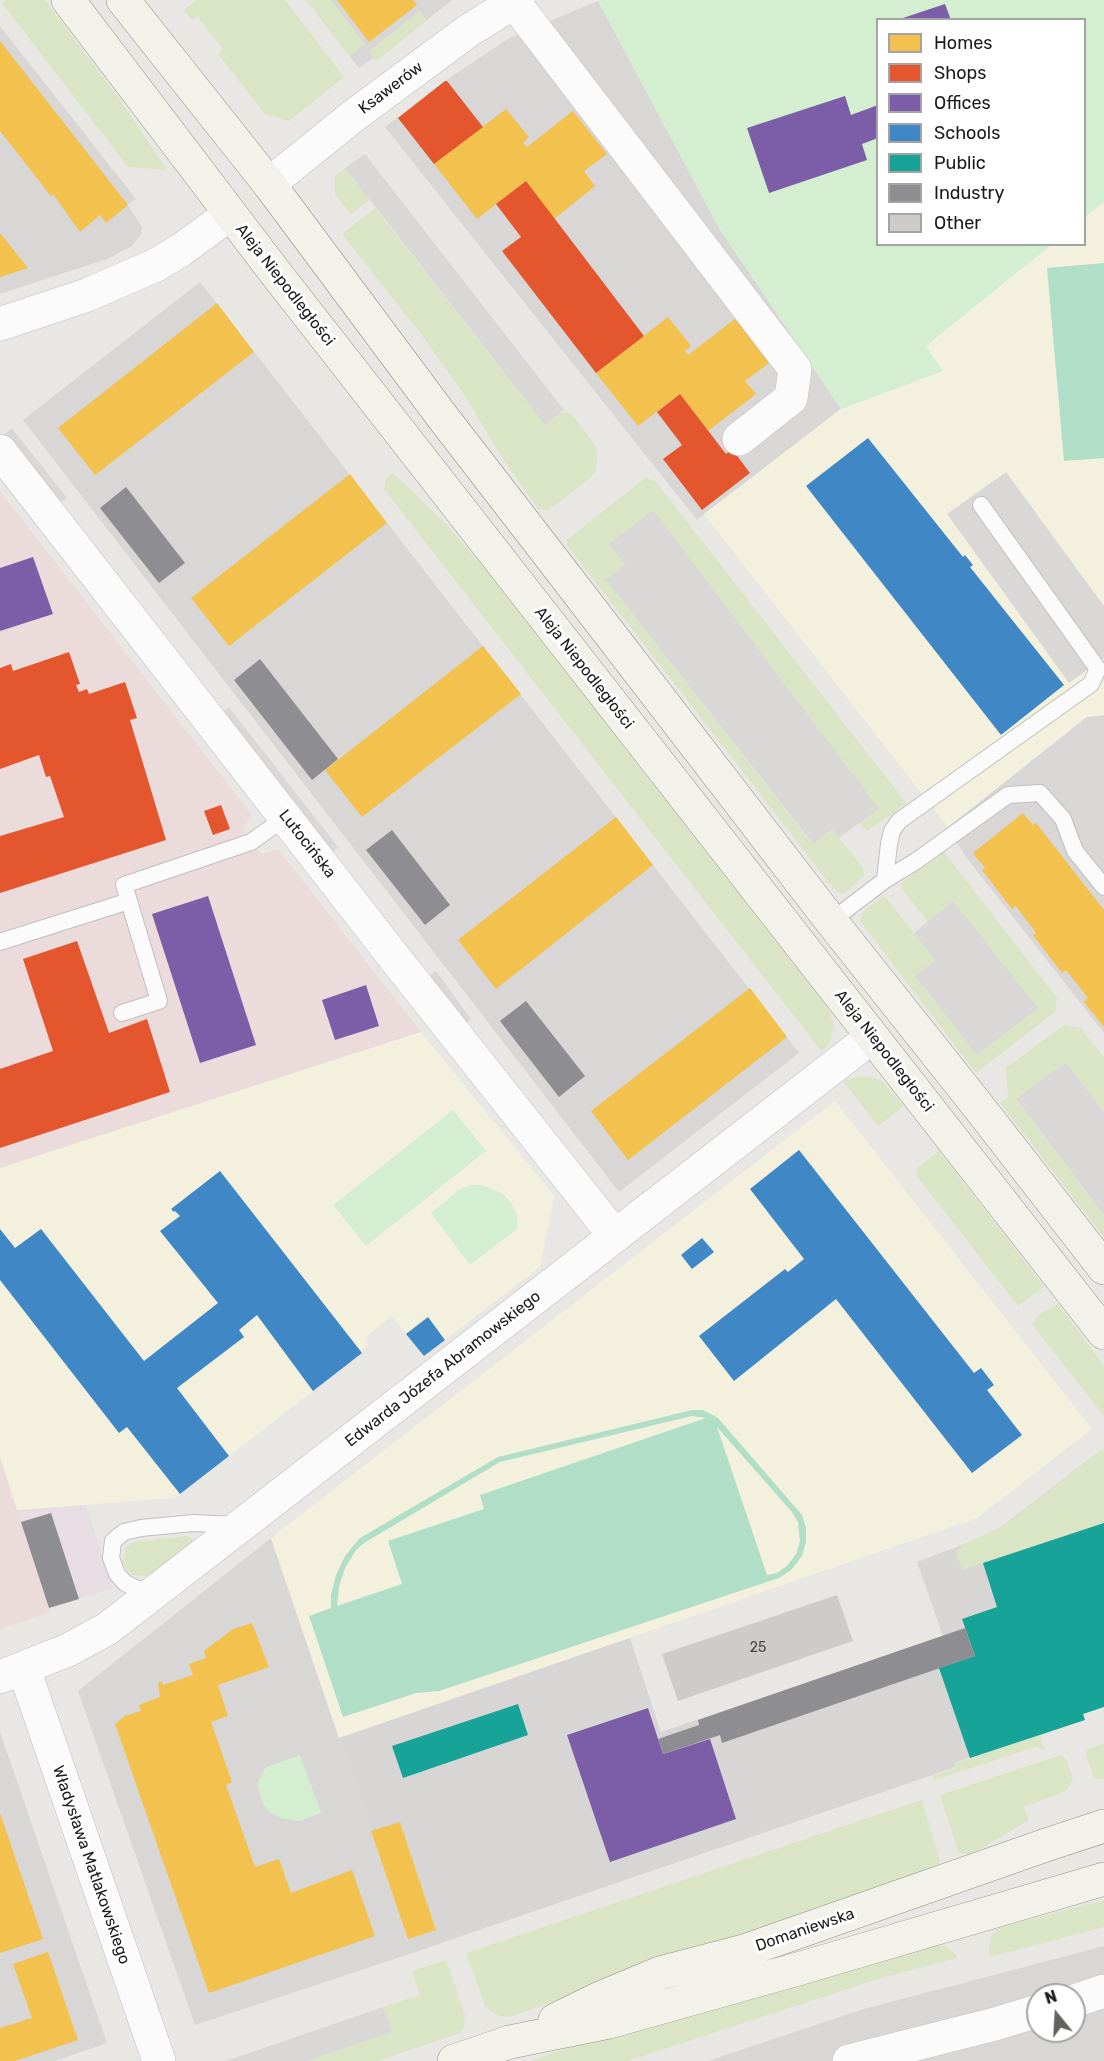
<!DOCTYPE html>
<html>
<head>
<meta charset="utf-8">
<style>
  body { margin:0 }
  #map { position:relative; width:1104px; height:2061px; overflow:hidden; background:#e9e7e4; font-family:Rubik,sans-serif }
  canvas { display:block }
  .legend { position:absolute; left:876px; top:18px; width:210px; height:228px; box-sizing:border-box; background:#fff; border:2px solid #a4a4a4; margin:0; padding:8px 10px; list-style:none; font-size:18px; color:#1b1b1b }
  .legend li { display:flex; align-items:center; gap:12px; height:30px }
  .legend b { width:30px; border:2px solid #a4a4a4 }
  .north { position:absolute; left:1026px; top:1983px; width:60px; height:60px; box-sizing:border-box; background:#fff; border:2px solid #a4a4a4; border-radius:50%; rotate:342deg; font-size:16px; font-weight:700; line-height:24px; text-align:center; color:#1b1b1b }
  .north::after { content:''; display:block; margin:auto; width:21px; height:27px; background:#636261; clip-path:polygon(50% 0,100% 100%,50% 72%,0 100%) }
</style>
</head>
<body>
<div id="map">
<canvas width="1104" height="2061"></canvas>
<ul class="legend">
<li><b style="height:16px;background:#f2c14e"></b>Homes</li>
<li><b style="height:16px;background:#e4572e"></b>Shops</li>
<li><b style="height:16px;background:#7b5ea7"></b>Offices</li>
<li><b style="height:16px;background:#3f88c5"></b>Schools</li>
<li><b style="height:16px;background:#17a398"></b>Public</li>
<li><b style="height:16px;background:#8d8d92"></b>Industry</li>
<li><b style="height:16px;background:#cecbc9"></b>Other</li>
</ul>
<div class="north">N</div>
</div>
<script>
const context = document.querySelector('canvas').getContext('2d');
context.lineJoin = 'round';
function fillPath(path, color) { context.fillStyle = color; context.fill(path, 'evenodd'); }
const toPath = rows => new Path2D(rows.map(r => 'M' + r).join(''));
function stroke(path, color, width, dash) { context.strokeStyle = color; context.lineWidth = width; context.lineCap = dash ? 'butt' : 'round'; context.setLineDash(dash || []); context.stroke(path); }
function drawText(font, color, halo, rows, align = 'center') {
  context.font = font + ' Rubik,sans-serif'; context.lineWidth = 6; context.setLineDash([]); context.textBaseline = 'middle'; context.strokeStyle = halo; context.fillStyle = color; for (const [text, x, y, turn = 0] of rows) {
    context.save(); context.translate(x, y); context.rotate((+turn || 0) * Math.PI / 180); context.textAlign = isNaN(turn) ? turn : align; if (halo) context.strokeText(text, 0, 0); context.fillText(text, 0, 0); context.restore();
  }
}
fillPath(toPath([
  [306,0,452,0,376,61,373,58,359,68],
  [598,1,719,228,841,409,697,520,385,127,445,81,511,37],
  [0,26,136,199,128,205,142,227,141,234,132,246,107,259,0,294],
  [200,282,799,1053,619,1192,23,420],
  [1104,715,1104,1033,966,857,948,827,1087,717],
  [271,1538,412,1953,195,2025,78,1691],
  [0,1732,107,2043,55,2061,0,2061],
  [1104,1946,1104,2061,708,2061,864,2009],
  [1038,1995,1074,1995,1074,2031,1038,2031]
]), '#d8d7d5');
fillPath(toPath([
  [0,491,251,814,243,831,251,842,262,855,278,849,421,1032,0,1168],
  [0,1457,50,1612,0,1629]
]), '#ebdbdb');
fillPath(toPath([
  [86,1505,113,1588,49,1608,17,1510]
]), '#e7dde3');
fillPath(toPath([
  [1104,202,1104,715,1086,717,948,827,704,514,841,409,942,371,925,346,1051,245,1084,244,1085,217],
  [421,1032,554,1196,540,1267,424,1356,392,1316,366,1337,368,1346,361,1351,362,1353,175,1498,17,1510,0,1457,0,1168],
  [835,1101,1092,1429,977,1518,339,1738,271,1538]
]), '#f3f1de');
fillPath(toPath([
  [1102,1449,1104,1451,1104,1707,1083,1714,1085,1720,956,1762,953,1768,412,1953,339,1738,630,1638,661,1732,943,1636,917,1562,985,1536,1001,1527]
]), '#d7d6d5');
fillPath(toPath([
  [6,0,45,0,120,100,167,170,128,167,2,3],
  [197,0,285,0,344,77,289,121,265,114,218,54,223,49,197,16,192,20,184,10],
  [306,0,331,0,365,44,350,56],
  [420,11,427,20,376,61,369,51],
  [345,168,370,200,351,214,335,194,335,176],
  [375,208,545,425,559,414,568,412,572,415,593,442,598,455,595,472,589,479,549,510,539,510,501,456,463,393,421,334,342,234],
  [393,473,444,522,485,569,827,1007,834,1025,829,1044,822,1052,384,489,386,479],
  [646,477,656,482,907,804,867,831,860,823,879,809,609,544,625,565,607,581,812,844,832,829,863,868,864,876,845,893,840,894,833,888,567,545,567,540],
  [944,852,1057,998,1055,1012,976,1073,860,921,862,913,867,908,883,897,887,899,935,960,915,976,977,1055,953,902,928,922,902,889,901,883],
  [1064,1025,1080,1027,1104,1058,1104,1112,1066,1062,1016,1100,1104,1215,1104,1237,1000,1103,1008,1097,1006,1068],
  [857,1077,871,1077,882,1081,904,1106,878,1126,843,1081],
  [939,1151,1044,1287,1018,1306,916,1175,917,1168],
  [1058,1304,1104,1366,1104,1416,1032,1324,1041,1313],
  [1102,1449,1104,1451,1104,1523,962,1570,956,1552,962,1545,1002,1527],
  [187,1536,192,1538,193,1543,155,1573,148,1576,133,1575,127,1570,123,1562,126,1547,134,1542],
  [1040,1735,1045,1750,1035,1747,935,1780,933,1776,953,1769,956,1763],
  [1104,1743,1104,1779,1094,1778,1086,1754,1088,1749],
  [1061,1755,1066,1759,1073,1779,1066,1791,1024,1807,1029,1820,982,1848,968,1855,963,1854,958,1851,940,1795],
  [922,1800,940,1861,935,1869,509,2017,496,2015,485,2006,466,1953],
  [1104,1900,1104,1927,990,1957,989,1944,992,1935,998,1928],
  [932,1944,946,1947,955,1954,957,1958,874,1980,628,2061,530,2061,648,2021],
  [446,1960,465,2015,464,2027,460,2033,377,2061,307,2061,392,2032,383,2007,420,1995,412,1971]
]), '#d9e5c4');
fillPath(toPath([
  [601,0,1104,0,1104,202,1085,217,1084,20,878,20,878,244,1051,245,926,346,943,371,841,409,719,228,598,1],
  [453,1110,486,1151,366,1246,333,1205],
  [471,1185,482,1185,502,1193,511,1203,517,1215,518,1228,470,1265,431,1213,460,1189],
  [300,1755,321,1813,299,1821,281,1818,268,1811,263,1804,257,1784,266,1767]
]), '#d3efd0');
fillPath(toPath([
  [1104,263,1104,458,1064,461,1047,268],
  [692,1410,703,1410,718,1418,802,1515,806,1528,806,1542,802,1556,791,1570,779,1578,439,1691,416,1693,343,1717,309,1616,331,1608,331,1595,336,1575,345,1556,360,1538,498,1457],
  [692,1416,706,1418,480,1495,484,1509,388,1541,402,1584,337,1606,339,1587,345,1568,356,1550,364,1543,500,1462],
  [717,1427,792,1512,798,1522,800,1541,796,1554,787,1566,777,1573,767,1575]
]), '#b1dec6');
fillPath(toPath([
  [365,154,564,410,545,425,345,168],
  [12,428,67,498,58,505,3,435],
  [1006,472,1104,606,1104,658,1069,683,947,514],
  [653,510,879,809,839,838,832,829,813,844,606,580,625,565,609,544],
  [229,707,338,847,329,854,220,714],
  [953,901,1038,1008,977,1055,915,976,935,960,914,933],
  [436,971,471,1019,462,1026,426,978],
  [1066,1062,1104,1112,1104,1215,1016,1099],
  [383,2007,392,2032,307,2061,226,2061],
  [1104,2041,1104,2061,1042,2061]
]), '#d9d8d7');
fillPath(toPath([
  [337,0,413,0,417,5,369,42],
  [0,41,128,205,106,223,100,215,80,232,53,194,51,196,0,131],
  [506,109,529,137,523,143,527,147,573,111,607,154,584,171,595,186,554,219,526,181,477,219,434,164],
  [0,233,28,268,0,277],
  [217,303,254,352,95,475,58,428],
  [668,317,691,346,685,351,688,355,735,319,769,363,745,381,756,394,708,431,680,394,638,426,596,373],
  [350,474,387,523,229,646,191,598],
  [483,646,521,694,362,817,325,770],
  [1023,813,1033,825,1036,823,1104,910,1104,1027,1084,1002,1088,998,1066,970,1062,973,1033,935,1036,933,1016,906,1012,909,982,870,985,868,973,853],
  [616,817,653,865,496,989,458,940],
  [750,988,787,1037,628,1160,591,1111],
  [252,1623,269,1667,218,1685,228,1716,211,1722,232,1782,226,1785,255,1867,279,1859,291,1893,352,1870,375,1936,209,1993,115,1724,125,1716,141,1711,139,1705,160,1697,158,1683,162,1681,163,1685,193,1675,189,1664,206,1658,204,1651,233,1629],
  [0,1813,43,1939,0,1953],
  [400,1822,436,1930,408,1939,371,1831],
  [48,1952,78,2040,15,2061,0,2061,0,2028,32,2018,13,1964]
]), '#f2c14e');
fillPath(toPath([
  [445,81,447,81,483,127,434,164,398,118],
  [526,181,644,336,596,373,502,251,521,237,496,204],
  [680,394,726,454,732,449,750,473,702,510,663,459,682,445,657,412],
  [69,652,80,684,76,685,79,692,87,689,89,694,125,682,137,718,130,720,166,840,0,893,0,836,64,817,50,776,46,777,39,755,0,769,0,668,11,664,13,671],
  [221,805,230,829,213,835,204,811],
  [77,941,109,1033,147,1019,170,1092,0,1148,0,1069,53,1051,23,959]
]), '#e4572e');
fillPath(toPath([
  [945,4,951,20,900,20,900,19],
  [845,96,851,115,878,105,878,138,862,144,867,160,769,193,747,128],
  [33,557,53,614,0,631,0,568],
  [208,896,256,1045,200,1063,152,914],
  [366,985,379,1026,335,1040,322,1000],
  [648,1708,663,1754,710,1739,736,1819,610,1862,567,1735]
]), '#7b5ea7');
fillPath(toPath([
  [868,438,963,557,965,555,973,565,970,567,1064,685,1001,735,806,486],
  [799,1150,974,1373,981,1368,994,1385,987,1390,1022,1435,972,1473,836,1299,734,1381,699,1336,785,1269,788,1272,804,1259,750,1189],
  [220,1171,362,1353,313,1391,257,1315,239,1330,244,1337,177,1388,229,1456,180,1494,127,1427,119,1433,0,1280,0,1229,15,1248,41,1229,144,1361,218,1303,160,1231,180,1216,175,1211,174,1212,171,1209],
  [702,1238,714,1252,692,1269,681,1255],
  [428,1317,445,1340,424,1356,406,1334]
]), '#3f88c5');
fillPath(toPath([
  [1104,1523,1104,1707,1083,1714,1085,1720,970,1758,939,1668,975,1656,962,1619,997,1607,983,1563],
  [518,1704,528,1735,403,1778,392,1746]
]), '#17a398');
fillPath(toPath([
  [126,487,185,563,159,583,100,508],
  [260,659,338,759,312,780,234,680],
  [392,830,450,905,425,925,366,850],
  [526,1001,585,1076,559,1097,500,1021],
  [51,1513,79,1599,49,1608,21,1522],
  [965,1628,975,1656,722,1743,720,1735,663,1754,658,1739,699,1725,698,1720]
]), '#8d8d92');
fillPath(toPath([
  [837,1595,853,1641,678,1701,662,1654]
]), '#cecbc9');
const lane = toPath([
  [885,880,889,844,892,831,899,821,1091,684,1098,669,981,505],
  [831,921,885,880,916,861,1008,795,1040,793,1063,819,1075,851,1104,887],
  [0,942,129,901,124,885,251,842,286,817],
  [122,1013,159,1001,129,901],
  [156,1592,137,1589,125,1583,117,1574,111,1558,113,1541,124,1532,141,1528,193,1523,238,1525]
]);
const street = toPath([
  [514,2,795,369,791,398,739,439],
  [269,184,352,117,468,31,518,0],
  [0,324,87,295,156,265,181,250,230,214],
  [0,451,397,961,615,1236],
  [24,1669,159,2061],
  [0,1677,68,1650,107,1629,872,1037],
  [1074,2001,1104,1991],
  [849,2061,995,2024,1038,2011]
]);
const secondary = toPath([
  [68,0,274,271,1104,1333],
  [123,0,269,184,441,415,536,538,831,921,978,1106,1104,1268],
  [555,2020,598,1999,660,1973,744,1951,1046,1845,1104,1826],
  [454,2061,510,2042,609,2022,798,1969,1104,1879]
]);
stroke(lane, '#c0bfbe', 18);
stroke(street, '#c0bfbe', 34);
stroke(secondary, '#92917e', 34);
stroke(lane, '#fcfbfb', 16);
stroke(street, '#fcfbfb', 33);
stroke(secondary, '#f2f1ea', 33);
drawText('14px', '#484746', null, [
  ["25",758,1648]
]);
drawText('16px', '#1b1b1b', '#fff', [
  ["Ksawerów",391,88,-37],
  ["Aleja Niepodległości",285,285,52],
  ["Aleja Niepodległości",584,668,52],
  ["Lutocińska",307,844,52],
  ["Aleja Niepodległości",884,1051,52],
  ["Edwarda Józefa Abramowskiego",443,1369,-38],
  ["Władysława Matlakowskiego",91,1865,71],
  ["Domaniewska",805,1930,-19]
]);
</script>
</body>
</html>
